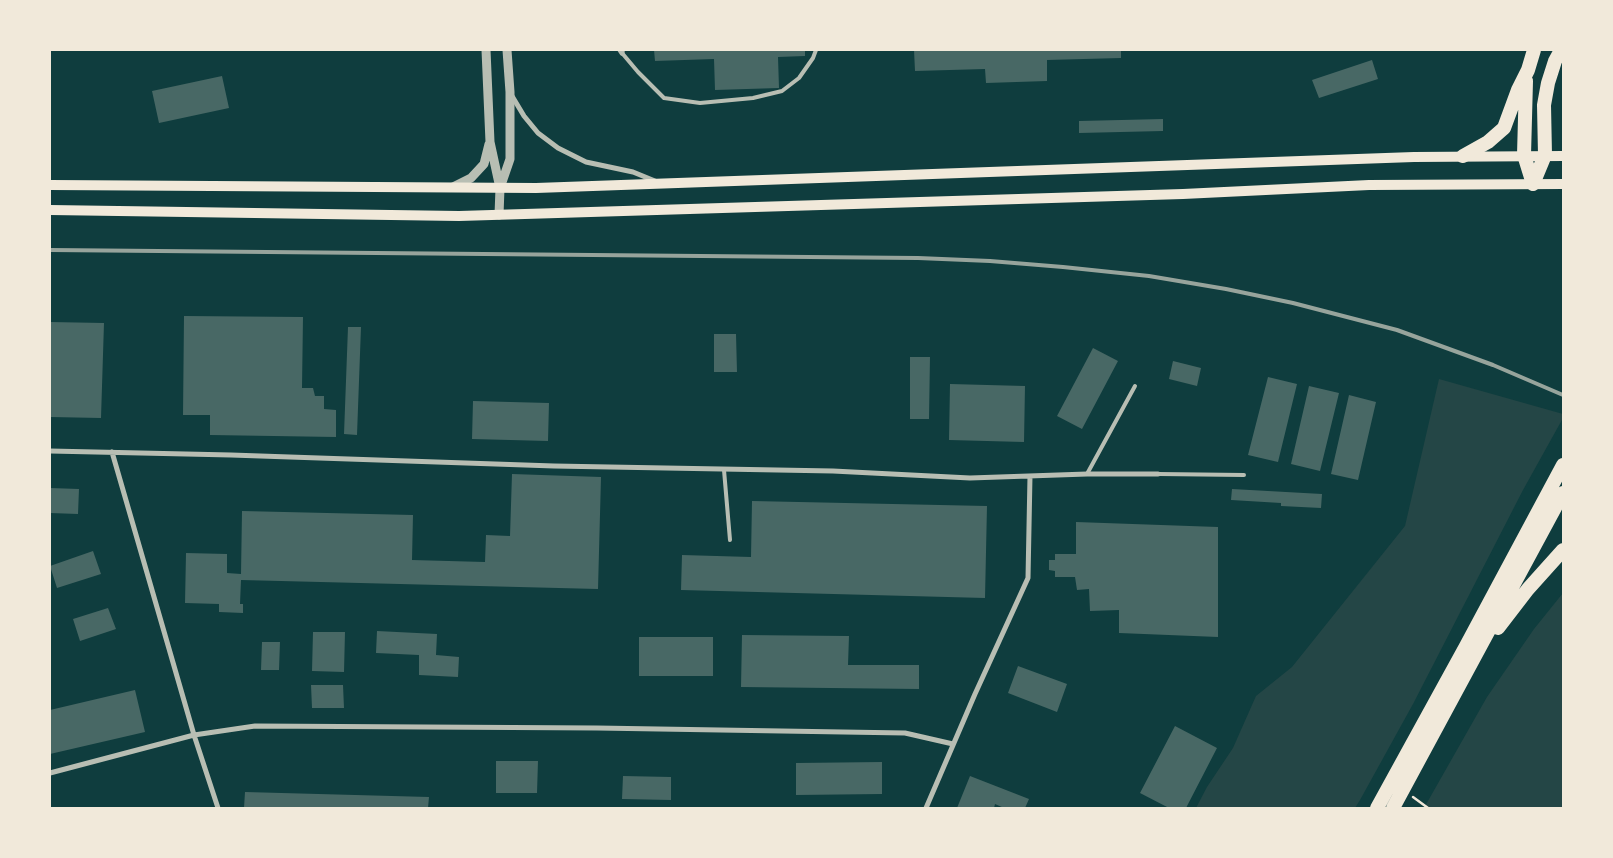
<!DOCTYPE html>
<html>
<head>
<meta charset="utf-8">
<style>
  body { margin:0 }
  #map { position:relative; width:1613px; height:858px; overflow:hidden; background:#0f3d3e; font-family:"IBM Plex Serif",serif }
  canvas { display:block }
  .frame { position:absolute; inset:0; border:51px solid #f1e9da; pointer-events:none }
</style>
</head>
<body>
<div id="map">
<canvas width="1613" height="858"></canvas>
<div class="frame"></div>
</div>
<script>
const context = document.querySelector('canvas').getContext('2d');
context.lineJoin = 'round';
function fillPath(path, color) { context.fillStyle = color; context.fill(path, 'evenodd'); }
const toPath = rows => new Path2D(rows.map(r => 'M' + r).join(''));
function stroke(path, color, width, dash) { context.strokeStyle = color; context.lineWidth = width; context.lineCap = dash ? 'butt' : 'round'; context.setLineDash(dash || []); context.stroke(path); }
fillPath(toPath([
  [1439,379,1563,414,1563,418,1523,490,1413,704,1360,800,1355,808,1196,808,1207,787,1233,748,1256,696,1292,667,1405,526],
  [1563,593,1563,808,1424,808,1487,697,1534,629]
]), '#244646');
fillPath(toPath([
  [654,50,805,50,805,56,778,57,779,88,715,90,714,59,655,61],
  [914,50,1121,50,1121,58,1047,60,1047,81,986,83,985,69,915,71],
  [1372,60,1378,79,1319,98,1312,80],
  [222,76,229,108,159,123,152,91],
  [1163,119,1163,131,1079,133,1079,121],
  [184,316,303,317,302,388,313,388,315,396,324,396,324,409,336,410,336,437,210,435,210,415,183,415],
  [50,322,104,323,101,418,50,417],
  [348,327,361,327,357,435,344,434],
  [714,334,736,334,737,372,714,372],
  [1093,348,1118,361,1082,429,1057,416],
  [910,357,930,357,929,419,910,419],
  [1173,361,1201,368,1197,386,1169,379],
  [1268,377,1297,384,1278,462,1248,455],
  [950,384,1025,386,1024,442,949,440],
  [1309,386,1339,393,1320,471,1291,464],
  [1349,395,1376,402,1358,480,1331,474],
  [473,401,549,403,548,441,472,439],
  [512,474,601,477,598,589,241,580,240,604,243,604,243,613,219,612,219,604,185,603,186,553,227,554,227,573,241,574,242,511,413,515,412,560,485,562,486,535,510,536],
  [50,488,79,489,78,514,50,513],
  [1232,489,1322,494,1321,508,1281,506,1281,503,1231,500],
  [752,501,987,506,985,598,681,590,682,555,751,557],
  [1076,522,1218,527,1218,637,1119,633,1119,610,1090,611,1089,589,1077,590,1075,577,1055,577,1055,571,1049,570,1049,560,1055,560,1055,554,1076,554],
  [93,551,101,574,57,588,50,566],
  [108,608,116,629,80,641,73,619],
  [377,631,437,634,436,655,459,657,458,677,419,675,419,655,376,653],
  [313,632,345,632,344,672,312,671],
  [742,635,849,636,848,665,919,665,919,689,741,687],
  [639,637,713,637,713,676,639,676],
  [262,642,280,642,279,670,261,670],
  [1018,666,1067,684,1057,712,1008,693],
  [311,685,343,685,344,708,312,708],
  [135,690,145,732,50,754,50,710],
  [1175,726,1217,748,1186,808,1169,808,1140,793],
  [496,761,538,761,537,793,496,793],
  [882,762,882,794,796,795,796,763],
  [623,776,671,777,671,800,622,799],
  [970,776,1029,799,1025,808,1004,808,995,804,994,808,957,808],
  [245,792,429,797,428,808,244,808]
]), '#486865');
stroke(toPath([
  [1413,797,1428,808]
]), '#f1e9da', 2.5);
stroke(toPath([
  [623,50,622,53,638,72,664,98,700,103,753,98,782,91,799,78,813,58,816,50],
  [724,470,730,540],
  [1087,474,1135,386],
  [1158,474,1244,475]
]), '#b8beb3', 4);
stroke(toPath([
  [620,50,622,53],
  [512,96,524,116,538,133,558,148,586,162,633,172,655,181],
  [50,451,231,455,554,466,833,471,970,478,1087,474,1158,474],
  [112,452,194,735,218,808],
  [50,773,194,735,255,726,597,728,905,733,953,744],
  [926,808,975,694,1028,578,1030,476]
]), '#b8beb3', 5);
stroke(toPath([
  [486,50,490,142,500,188,499,215],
  [453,187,471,178,484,164,489,144],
  [500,188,510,159,510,92,507,50]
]), '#b8beb3', 9);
stroke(toPath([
  [50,185,536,188,1414,157,1563,156],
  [50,210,459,216,1183,194,1369,185,1563,184]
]), '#f1e9da', 10);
stroke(toPath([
  [1526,81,1524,155,1533,184],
  [1463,156,1488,142,1504,128,1518,90,1528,70,1534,50],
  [1533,184,1545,155,1544,105,1548,83,1555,61,1561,50],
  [1498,628,1528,589,1563,550],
  [1377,808,1466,646,1563,465],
  [1393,808,1563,493]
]), '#f1e9da', 14);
stroke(toPath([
  [50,250,918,258,990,261,1063,267,1149,276,1226,289,1293,303,1397,330,1493,365,1563,395]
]), '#97a49c', 4);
</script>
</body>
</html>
